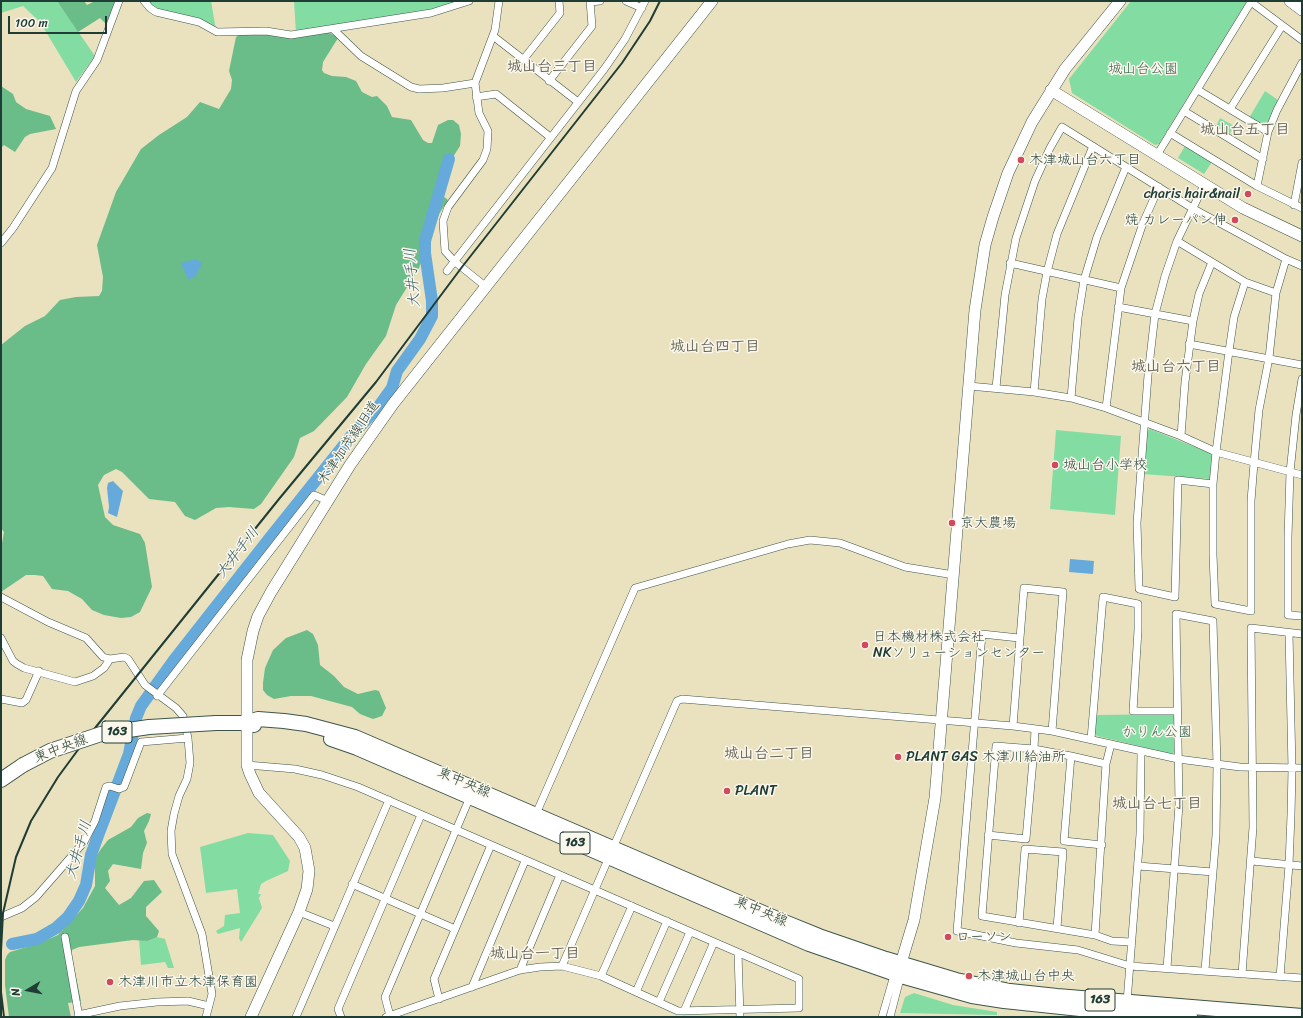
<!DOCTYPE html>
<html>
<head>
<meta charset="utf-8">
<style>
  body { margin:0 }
  #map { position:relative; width:1303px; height:1018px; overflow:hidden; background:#eae1be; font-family:Sriracha,sans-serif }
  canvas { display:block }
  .frame { position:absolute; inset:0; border:2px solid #1f3d34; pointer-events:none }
  .north { position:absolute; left:8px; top:970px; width:40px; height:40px; -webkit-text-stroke:3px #fbf7ec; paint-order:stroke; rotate:260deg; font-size:11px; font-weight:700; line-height:16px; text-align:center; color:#1f3d34 }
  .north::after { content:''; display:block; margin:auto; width:14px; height:18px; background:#1f3d34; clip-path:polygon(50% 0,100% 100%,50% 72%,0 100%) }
  .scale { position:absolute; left:8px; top:16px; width:99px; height:18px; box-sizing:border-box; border:2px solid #1f3d34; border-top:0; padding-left:5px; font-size:12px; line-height:14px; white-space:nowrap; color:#1f3d34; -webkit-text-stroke:3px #fbf7ec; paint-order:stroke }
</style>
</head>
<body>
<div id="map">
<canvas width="1303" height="1018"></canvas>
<div class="frame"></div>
<div class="north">N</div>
<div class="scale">100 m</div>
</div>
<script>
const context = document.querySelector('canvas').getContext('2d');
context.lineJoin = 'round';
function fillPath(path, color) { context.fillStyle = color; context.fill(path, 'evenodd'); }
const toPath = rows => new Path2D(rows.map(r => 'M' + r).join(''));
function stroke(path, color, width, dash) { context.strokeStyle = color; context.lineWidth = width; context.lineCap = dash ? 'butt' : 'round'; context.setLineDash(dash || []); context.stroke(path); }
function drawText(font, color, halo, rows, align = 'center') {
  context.font = font + ' Sriracha,"Klee One",sans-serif'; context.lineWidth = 3; context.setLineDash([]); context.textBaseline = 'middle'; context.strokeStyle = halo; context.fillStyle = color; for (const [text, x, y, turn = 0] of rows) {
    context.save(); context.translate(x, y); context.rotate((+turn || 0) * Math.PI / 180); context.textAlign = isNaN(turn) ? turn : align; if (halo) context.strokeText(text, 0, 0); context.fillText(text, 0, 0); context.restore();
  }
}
fillPath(toPath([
  [1,1,57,1,95,56,76,82,40,22,23,6,1,13],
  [146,1,211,1,216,30,162,13],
  [294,1,461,1,440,6,437,9,296,33],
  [1131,1,1247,1,1159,144,1155,145,1072,93,1069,79],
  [1265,91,1278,100,1268,125,1264,127,1249,118],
  [1220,118,1234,126,1229,135,1216,127],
  [1185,146,1212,162,1204,174,1178,158],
  [1150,429,1210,453,1212,456,1211,477,1209,479,1143,474,1147,431],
  [1056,430,1121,436,1115,515,1050,509],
  [1172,714,1175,716,1175,751,1172,754,1097,736,1094,733,1096,715],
  [248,833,273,835,290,861,288,871,266,881,261,884,258,894,261,894,259,898,262,908,241,942,239,938,240,928,218,934,216,931,224,926,225,915,240,913,237,889,206,893,200,847],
  [157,937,165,939,174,968,168,968,165,962,141,965,139,939,148,941],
  [914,993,953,1005,997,1012,997,1015,900,1013,905,997]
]), '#83dda3');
fillPath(toPath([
  [57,1,84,1,87,5,95,1,117,1,107,25,100,18,78,32],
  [324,32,330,33,338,38,323,62,322,70,324,73,332,76,346,77,356,81,362,92,372,97,377,96,387,106,392,117,411,120,423,140,428,143,432,143,438,125,448,120,453,120,459,125,461,134,460,146,440,177,440,187,443,196,448,200,439,214,419,268,396,305,386,336,366,364,347,397,314,431,300,438,294,457,261,504,254,509,229,507,216,508,195,520,185,516,175,502,149,499,122,472,116,469,104,475,98,485,105,517,113,525,140,534,145,543,152,587,140,612,131,617,121,618,104,615,92,610,82,599,68,591,52,589,43,576,35,575,26,575,1,592,1,549,4,532,1,528,1,345,25,326,45,316,60,300,76,297,99,296,102,291,103,277,97,245,116,192,141,149,159,135,187,117,200,102,219,109,231,89,232,80,229,71,236,37,241,34],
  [1,86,13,94,16,102,26,109,50,116,56,129,30,134,25,137,15,152,4,145,1,148],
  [307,630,313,634,318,645,320,665,334,676,344,687,358,694,375,690,379,691,386,708,382,716,373,719,360,714,352,707,311,696,291,696,274,699,267,695,263,690,263,683,265,668,273,650,286,638],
  [147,813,151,814,149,821,144,831,147,843,143,853,141,869,113,864,108,871,110,881,105,888,119,905,131,898,144,881,154,880,162,892,146,907,146,916,159,931,157,937,148,941,133,940,79,947,72,950,71,953,81,1001,68,1003,71,1017,9,1017,5,985,5,960,7,955,10,952,40,943,58,935,83,908,95,886,95,858,101,849,108,840,131,827,138,818]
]), '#6abc89');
fillPath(toPath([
  [196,259,202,263,196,276,188,280,181,263],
  [113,481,123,491,117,517,108,513,109,507,107,488,108,483],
  [1070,559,1094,561,1093,574,1069,572]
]), '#65aadb');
stroke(toPath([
  [12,944,37,939,56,928,68,917,79,901,86,885,91,855,99,833,129,754,136,718,141,706,174,660,269,539,352,435,379,406,392,388,397,371,420,339,432,316,432,301,425,253,425,241,449,159]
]), '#65aadb', 12);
const street = toPath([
  [144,1,150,8,156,12,199,22,217,32,266,31,291,35,431,13,469,1],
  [626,1,642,8],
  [590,2,600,1],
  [333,29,361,56,411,87,419,89,443,88,475,83],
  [493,36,578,102],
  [523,60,560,13,559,1],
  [549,81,592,26,590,1],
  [1198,90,1268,132],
  [476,97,496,94,550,137],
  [1230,109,1282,26],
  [1184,111,1263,159],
  [1170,133,1257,186,1302,208],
  [1157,155,1251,2,1302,40],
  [1204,185,1177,241,1165,276,1155,314,1148,375,1137,523,1139,589,1175,597,1178,480,1213,484],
  [1257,186,1268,132,1277,110,1302,63],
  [1294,205,1302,163],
  [1177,241,1245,282,1276,293],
  [1,243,13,228,52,168,76,91,97,60,119,1],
  [1010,263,1121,288],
  [447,271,605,68,625,39,645,1],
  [1245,282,1234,317,1229,351,1216,452,1213,484,1213,555,1215,604,1251,611,1251,501,1254,463,1259,410,1269,358,1276,293,1286,259],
  [485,286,454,261,445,251,443,221,448,207,483,160,487,149,488,131,479,113,475,83,495,30,499,1],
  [1118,307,1193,321],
  [1189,344,1302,365],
  [1302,379,1296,415,1290,472,1288,537,1288,615,1302,616],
  [969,386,1034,392,1071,398,1106,408,1181,436,1216,452,1302,475],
  [996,388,1005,295,1016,238,1035,181,1050,148,1062,127,1192,208,1286,259,1302,266],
  [1034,392,1042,299,1047,272,1057,234,1093,146],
  [1071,398,1078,318,1084,280,1097,237,1126,167],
  [1106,408,1121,288,1143,223,1159,187],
  [1181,436,1185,382,1193,321,1199,294,1212,262],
  [1,597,48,622,86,638,103,657,110,659,124,657,128,659,145,685,176,708,183,716,188,738,190,763,187,779,179,796,174,814,171,831,172,854,202,934,212,994,206,1017],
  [1,638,13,661,17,664,24,668,75,682,93,676,104,668,110,659],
  [1019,638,982,634,957,931,1016,943,1078,950,1130,966,1302,978],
  [157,696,314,495,328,501],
  [1,699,22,703,26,700,39,671],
  [1013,726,1024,588,1063,592,1052,731],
  [1035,729,1034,749,996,746,982,916,1095,935,1106,764,1111,744],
  [1091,739,1103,597,1138,604,1138,630,1133,711,1177,711],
  [247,765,295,769,322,775,358,787,799,979,799,1008,678,1011,601,976,562,966,540,967,520,970,386,1017],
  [536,814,635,588,788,544,810,540,840,543,905,567,954,575],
  [988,835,1026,839,1034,749,1071,756],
  [1102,845,1064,841,1071,756,1106,764],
  [613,848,677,701,682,699,1013,726,1052,731,1178,759,1240,767,1302,768],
  [1252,861,1302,866],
  [1138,866,1213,872],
  [352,884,455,929],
  [299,912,334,926],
  [1,917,22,908,36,897,84,842,95,821,106,787,110,786,119,789,124,787,141,742,188,738],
  [1019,923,1025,849,1063,852,1057,928],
  [1095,935,1112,941,1131,942],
  [65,937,79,1017],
  [738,953,740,1017],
  [562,966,609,857],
  [1167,968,1179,805,1176,614,1213,621,1217,765,1216,835,1205,970],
  [520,970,560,875],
  [1242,974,1253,827,1251,628,1302,634],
  [601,976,632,906],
  [1280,977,1289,865,1291,815,1292,769,1289,633],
  [472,987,525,861],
  [636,992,667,921],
  [439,999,434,979,491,845],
  [659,1002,690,932],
  [1127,1002,1140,834,1141,751],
  [684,1011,714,942],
  [78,1015,120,1006,157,1002,188,1001,209,1006],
  [390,1016,385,997,470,797],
  [296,1017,389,800],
  [341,1017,338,1009,421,815],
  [882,1017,895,972],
  [890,1017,901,975]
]);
const secondary = toPath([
  [1290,1,1302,10],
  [1051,90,1243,208,1302,236],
  [901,963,914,920,935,798,975,310,985,245,993,217,1008,173,1032,122,1065,69,1120,1],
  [251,1017,299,912,307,889,309,871,305,848,299,837,259,793,250,774,247,765,247,660,253,631,258,616,271,592,350,465,393,404,712,1]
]);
const highway = toPath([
  [216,723,246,723,254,725],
  [246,723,258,719,284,721,306,724,355,737,782,921,819,936,886,959,956,980,1010,991,1057,996,1302,1016],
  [331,739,357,748,809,944,901,976,972,996,1004,1001,1099,1011,1190,1017],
  [1,780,23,765]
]);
stroke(street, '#3d5649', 8);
stroke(secondary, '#3d5649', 12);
stroke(highway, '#3d5649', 16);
stroke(street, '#fff', 7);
stroke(secondary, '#fff', 11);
stroke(highway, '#fff', 14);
stroke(toPath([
  [1,951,3,913,16,857,31,821,58,777,83,743,279,499,376,382,462,267,622,63,650,21,660,1],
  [1,992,4,1017]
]), '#1f3d34', 2);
const highwayBridge = toPath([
  [23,765,50,751,101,734,149,727,216,723]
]);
stroke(highwayBridge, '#3d5649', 16, []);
stroke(highwayBridge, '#fff', 14);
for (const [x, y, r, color] of [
  [1021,160,4,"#d1495b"],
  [1248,194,4,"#d1495b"],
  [1235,220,4,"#d1495b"],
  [1055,465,4,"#d1495b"],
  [952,523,4,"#d1495b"],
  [865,645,4,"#d1495b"],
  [898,757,4,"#d1495b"],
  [727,791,4,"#d1495b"],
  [948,937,4,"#d1495b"],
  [969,976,4,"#d1495b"],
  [110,982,4,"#d1495b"]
]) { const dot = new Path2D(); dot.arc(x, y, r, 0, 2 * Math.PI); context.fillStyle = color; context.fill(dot); stroke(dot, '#fbf7ec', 1.5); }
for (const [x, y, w] of [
  [117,732,30],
  [575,843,30],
  [1100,1000,30]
]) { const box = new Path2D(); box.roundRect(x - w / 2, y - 11, w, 22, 3); context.fillStyle = '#fbf7ec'; context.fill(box); stroke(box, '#1f3d34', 1); }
drawText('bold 13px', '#1f3d34', null, [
  ["163",117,732],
  ["163",575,843],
  ["163",1100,1000]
]);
drawText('14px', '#335d4a', '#fbf7ec', [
  ["城山台公園",1143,69],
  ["かりん公園",1157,732]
]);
drawText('14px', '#1f3d34', '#fbf7ec', [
  ["木津城山台六丁目",1029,160],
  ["charis hair&nail",1240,194,"right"],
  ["焼 カレーパン伸",1227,220,"right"],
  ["城山台小学校",1063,465],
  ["京大農場",960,523],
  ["日本機材株式会社",873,637],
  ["NKソリューションセンター",873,653],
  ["PLANT GAS 木津川給油所",906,757],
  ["PLANT",735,791],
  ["ローソン",956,937],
  ["木津城山台中央",977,976],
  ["木津川市立木津保育園",118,982]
], 'left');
drawText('14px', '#1f3d34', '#fbf7ec', [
  ["木津加茂線旧道",349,443,-56],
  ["東中央線",61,749,-21],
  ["東中央線",464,783,23],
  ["東中央線",761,912,23]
]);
drawText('bold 15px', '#666557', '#fbf7ec', [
  ["城山台三丁目",552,67],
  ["城山台五丁目",1245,130],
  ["城山台四丁目",715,347],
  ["城山台六丁目",1176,367],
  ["城山台二丁目",769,754],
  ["城山台七丁目",1157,804],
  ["城山台一丁目",535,954]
]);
drawText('italic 15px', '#345e66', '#fbf7ec', [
  ["大井手川",413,278,-95],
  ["大井手川",238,553,-52],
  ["大井手川",79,850,-74]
]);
</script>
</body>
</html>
